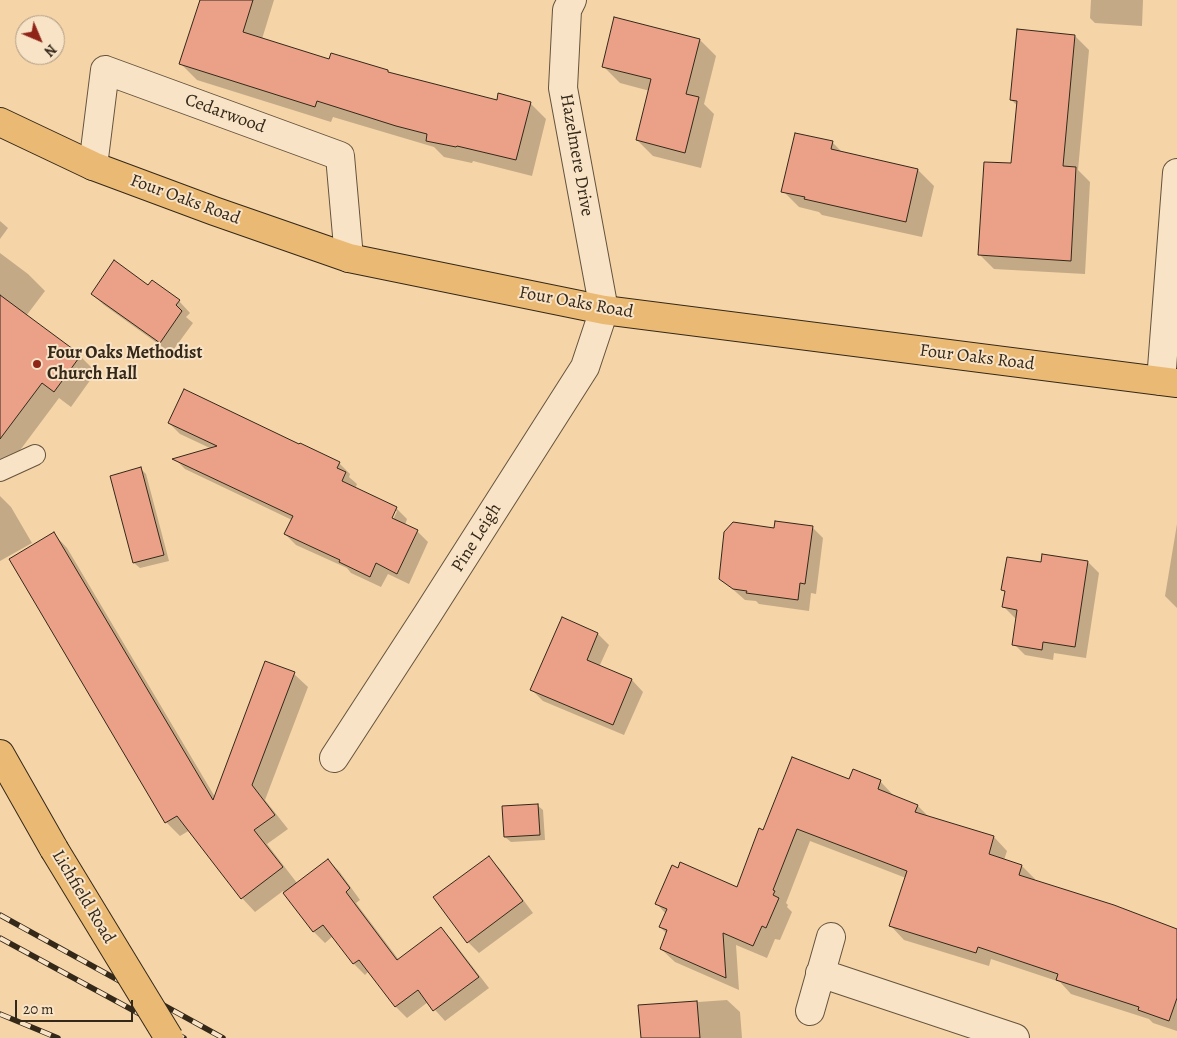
<!DOCTYPE html>
<html>
<head>
<meta charset="utf-8">
<style>
  body { margin:0 }
  #map { position:relative; width:1177px; height:1038px; overflow:hidden; background:#f5d4a8; font-family:Alegreya,serif }
  canvas { display:block }
  .north { position:absolute; left:15px; top:15px; width:50px; height:50px; box-sizing:border-box; background:#f8e3c6; border:1px solid #aa9881; border-radius:50%; rotate:135deg; font-size:14px; font-weight:700; line-height:20px; text-align:center; color:#342819 }
  .north::after { content:''; display:block; margin:auto; width:18px; height:22px; background:#8f2418; clip-path:polygon(50% 0,100% 100%,50% 72%,0 100%) }
  .scale { position:absolute; left:15px; top:1000px; width:118px; height:22px; box-sizing:border-box; border:2px solid #342819; border-top:0; padding-left:6px; font-size:15px; line-height:18px; white-space:nowrap; color:#342819; -webkit-text-stroke:4px #f8e3c6; paint-order:stroke }
</style>
</head>
<body>
<div id="map">
<canvas width="1177" height="1038"></canvas>
<div class="north">N</div>
<div class="scale">20 m</div>
</div>
<script>
const context = document.querySelector('canvas').getContext('2d');
context.lineJoin = 'round';
function fillPath(path, color) { context.fillStyle = color; context.fill(path, 'evenodd'); }
const toPath = rows => new Path2D(rows.map(r => 'M' + r).join(''));
function stroke(path, color, width, dash) { context.strokeStyle = color; context.lineWidth = width; context.lineCap = dash ? 'butt' : 'round'; context.setLineDash(dash || []); context.stroke(path); }
function drawText(font, color, halo, rows, align = 'center') {
  context.font = font + ' Alegreya,serif'; context.lineWidth = 4; context.setLineDash([]); context.textBaseline = 'middle'; context.strokeStyle = halo; context.fillStyle = color; for (const [text, x, y, turn = 0] of rows) {
    context.save(); context.translate(x, y); context.rotate((+turn || 0) * Math.PI / 180); context.textAlign = isNaN(turn) ? turn : align; if (halo) context.strokeText(text, 0, 0); context.fillText(text, 0, 0); context.restore();
  }
}
fillPath(toPath([
  [201,0,274,0,262,39,330,61,388,72,390,74,498,102,530,103,546,119,532,176,473,161,472,163,444,157,434,147,333,117,331,122,197,80,181,64],
  [1091,0,1143,0,1142,26,1095,23,1090,18],
  [1075,36,1089,50,1078,170,1090,182,1085,274,994,269,980,255,1012,164,1018,106,1011,100],
  [700,40,716,56,704,104,714,114,701,168,653,156,637,140,650,91,620,83,604,67],
  [832,142,844,154,918,170,934,186,922,237,822,215,819,212,799,207,783,191],
  [0,221,8,228,0,239],
  [0,253,28,274,45,291,26,316,80,356,96,372,71,407,59,398,6,469,0,465],
  [149,287,179,301,190,313,186,317,193,323,171,353,104,305,92,294],
  [169,423,339,463,350,474,349,477,357,484,355,489,396,508,407,519,405,525,417,531,428,542,409,584,388,574,381,587,351,573,347,568,296,545,285,534,292,520,185,469,175,459,212,449,180,434],
  [394,511,397,511,391,524,388,523],
  [141,469,146,474,169,561,140,568,134,563],
  [0,496,11,507,32,543,0,561],
  [1177,524,1177,608,1165,596],
  [812,527,823,538,816,594,811,593,809,611,759,604,756,601,745,600,720,578,775,530],
  [54,534,67,548,215,797,294,674,308,687,265,800,288,829,267,844,297,883,328,860,339,871,360,900,356,903,399,960,441,929,452,940,489,988,445,1021,428,1002,407,1018,396,1007,369,971,365,975,354,964,333,936,325,943,314,932,283,891,255,912,242,898,190,830,180,836,166,822],
  [1088,562,1099,573,1086,658,1054,653,1053,660,1025,655,1014,644,1017,619,1015,618,1004,607,1006,593,1003,589,1042,563],
  [598,634,609,645,599,667,632,680,643,692,624,735,543,701,532,690],
  [850,781,880,781,893,795,893,796,918,806,929,817,994,837,1007,851,1004,860,1022,866,1035,879,1035,881,1177,930,1177,1031,1153,1023,1149,1019,1071,994,1060,982,991,959,989,966,904,940,891,926,906,878,810,841,786,903,788,905,787,907,792,912,780,940,775,939,767,958,736,945,739,990,675,962,661,949,667,934,660,927,666,914,657,904,738,888,764,832],
  [537,805,543,810,545,840,511,842,505,837],
  [489,858,500,869,533,913,479,953,468,942],
  [727,1000,740,1012,742,1038,642,1038,640,1006]
]), '#0003');
const building = toPath([
  [200,0,253,0,243,32,329,59,331,53,388,70,388,72,497,100,498,93,531,102,516,160,457,146,456,147,426,141,427,134,396,126,317,101,315,107,179,64,200,0],
  [614,17,700,39,686,94,699,97,685,153,636,140,651,79,602,67,614,17],
  [1017,29,1075,35,1063,166,1076,167,1071,261,978,255,984,162,1011,163,1017,101,1010,100,1017,29],
  [795,133,833,141,831,149,918,169,906,222,804,199,805,197,781,192,795,133],
  [114,260,148,285,152,280,180,300,176,305,182,311,160,343,91,294,114,260],
  [0,295,81,355,54,392,42,383,0,439,0,295],
  [184,389,299,444,300,443,340,462,337,468,346,472,342,481,397,507,392,518,418,530,397,574,376,563,370,577,339,562,340,560,284,534,293,516,172,459,217,446,168,423,184,389],
  [141,467,164,555,133,563,110,476,141,467],
  [775,521,813,526,805,584,800,583,798,600,746,593,747,591,733,589,719,579,724,532,733,522,774,528,775,521],
  [54,532,213,800,265,661,295,672,252,785,275,815,254,830,283,867,241,899,177,816,165,823,9,559,54,532],
  [1042,554,1088,561,1075,647,1043,642,1042,650,1012,645,1017,610,1002,607,1005,591,1001,590,1007,557,1041,562,1042,554],
  [562,617,598,633,587,660,632,679,613,725,530,690,562,617],
  [792,757,849,779,853,769,881,780,878,789,918,805,915,812,994,836,989,854,1022,865,1019,875,1114,905,1177,929,1177,998,1169,1021,1138,1010,1139,1007,1056,980,1058,974,978,947,976,953,889,926,907,871,797,829,773,890,775,891,773,895,779,898,766,928,762,926,753,946,723,933,726,978,660,949,667,930,659,927,667,909,655,904,672,865,678,868,680,862,737,887,759,828,763,830,792,757],
  [538,804,540,835,504,837,502,806,538,804],
  [489,856,523,901,467,943,433,897,489,856],
  [328,859,350,888,346,892,397,960,441,927,479,977,433,1011,418,990,395,1007,359,960,353,964,323,925,313,932,283,893,328,859],
  [697,1001,700,1038,641,1038,638,1005,697,1001]
]);
fillPath(building, '#eaa188');
stroke(building, '#342819', 1);
const lane = toPath([
  [0,471,35,455]
]);
const street = toPath([
  [93,166,105,70,340,156,349,258],
  [1161,381,1177,173],
  [334,758,427,615,585,367,604,310,563,88,567,10,572,0],
  [820,973,1015,1038],
  [810,1011,831,937]
]);
const primary = toPath([
  [0,122,93,166,214,211,349,258,604,310,1177,383],
  [0,754,54,849]
]);
stroke(lane, '#64533d', 22);
stroke(street, '#64533d', 30);
stroke(primary, '#342819', 30);
stroke(lane, '#f8e3c6', 20);
stroke(street, '#f8e3c6', 28);
stroke(primary, '#eaba74', 28);
const rail = toPath([
  [0,915,223,1038],
  [0,938,184,1038],
  [0,1014,58,1038]
]);
stroke(rail, '#342819', 5.5);
stroke(rail, '#f8e3c6', 4, [11]);
const primaryBridge = toPath([
  [54,849,169,1038]
]);
stroke(primaryBridge, '#342819', 30, []);
stroke(primaryBridge, '#eaba74', 28);
for (const [x, y, r, color] of [
  [37,364,5,"#8f2418"]
]) { const dot = new Path2D(); dot.arc(x, y, r, 0, 2 * Math.PI); context.fillStyle = color; context.fill(dot); stroke(dot, '#f8e3c6', 2); }
drawText('18px', '#342819', '#f8e3c6', [
  ["Cedarwood",225,114,20],
  ["Hazelmere Drive",576,155,80],
  ["Four Oaks Road",185,200,20],
  ["Four Oaks Road",576,303,10],
  ["Four Oaks Road",977,358,7],
  ["Pine Leigh",477,538,-58],
  ["Lichfield Road",83,897,59]
]);
drawText('bold 18px', '#342819', '#f8e3c6', [
  ["Four Oaks Methodist",47,354],
  ["Church Hall",47,375]
], 'left');
</script>
</body>
</html>
